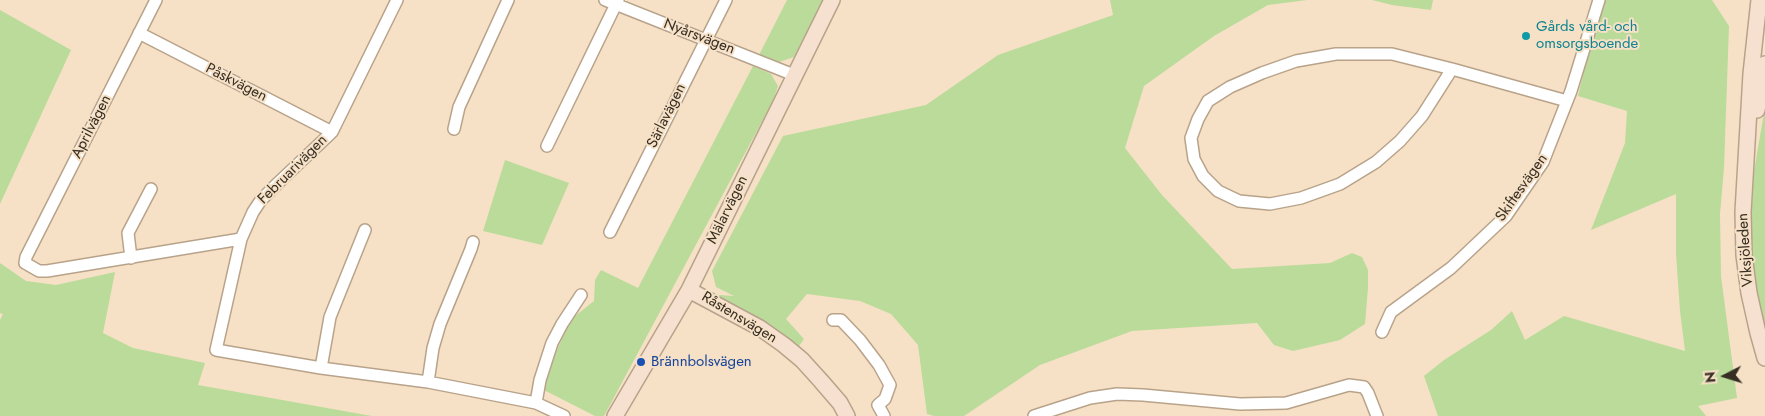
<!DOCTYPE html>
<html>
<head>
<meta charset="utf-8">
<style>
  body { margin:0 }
  #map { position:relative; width:1765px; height:416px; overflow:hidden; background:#f6e1c6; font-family:Jost,sans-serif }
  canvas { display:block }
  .north { position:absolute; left:1700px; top:351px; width:50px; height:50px; -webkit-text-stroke:4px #f6e1c6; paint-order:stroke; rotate:265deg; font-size:14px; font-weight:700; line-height:20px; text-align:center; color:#362d23 }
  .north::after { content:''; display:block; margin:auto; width:18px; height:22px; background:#362d23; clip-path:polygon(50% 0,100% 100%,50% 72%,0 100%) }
</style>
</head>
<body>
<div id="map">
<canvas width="1765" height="416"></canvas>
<div class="north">N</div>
</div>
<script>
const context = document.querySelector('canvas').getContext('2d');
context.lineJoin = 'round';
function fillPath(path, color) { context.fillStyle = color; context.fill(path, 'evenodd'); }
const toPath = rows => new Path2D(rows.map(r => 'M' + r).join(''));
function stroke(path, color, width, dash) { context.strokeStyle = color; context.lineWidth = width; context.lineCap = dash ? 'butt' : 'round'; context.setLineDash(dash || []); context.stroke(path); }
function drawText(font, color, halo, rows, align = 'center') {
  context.font = font + ' Jost,sans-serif'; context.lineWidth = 4; context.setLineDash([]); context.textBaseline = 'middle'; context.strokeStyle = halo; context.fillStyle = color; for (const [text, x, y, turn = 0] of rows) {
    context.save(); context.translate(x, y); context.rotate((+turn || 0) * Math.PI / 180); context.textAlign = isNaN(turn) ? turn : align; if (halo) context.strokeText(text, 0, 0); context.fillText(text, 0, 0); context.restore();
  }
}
fillPath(toPath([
  [787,0,823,0,794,57,779,62,759,55],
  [1110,0,1307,0,1268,5,1214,36,1144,86,1125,148,1162,195,1232,269,1330,263,1352,253,1362,257,1368,270,1368,288,1365,324,1340,340,1293,351,1274,345,1257,323,1132,331,1040,365,964,416,934,416,927,414,918,345,891,314,860,301,807,294,786,319,804,339,799,346,827,374,845,396,855,413,850,416,823,378,705,293,699,286,719,295,734,296,716,287,712,271,783,136,926,105,998,55,1113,15],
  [1372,0,1433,0,1431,10,1392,5],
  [1604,0,1712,0,1729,26,1724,168,1720,214,1721,276,1737,398,1698,406,1706,416,1438,416,1424,376,1444,360,1491,330,1512,311,1525,340,1564,316,1685,351,1680,311,1676,254,1676,194,1591,230,1625,143,1627,111,1578,96,1600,4],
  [0,10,71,50,0,204],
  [753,66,771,74,778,86,773,101,604,416,595,416,544,390,551,364,570,320,594,301,595,280,601,270,638,288],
  [1765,107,1765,340,1749,252,1754,171],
  [505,160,569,183,542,245,483,231],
  [0,263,26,281,56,285,115,272,103,333,133,348,205,363,198,385,372,416,0,416,0,320,3,314,0,313]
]), '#badb9a');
const street = toPath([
  [156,0,26,257,25,263,39,271,47,271,241,239],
  [397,0,332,132,278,183,261,200,253,212,241,239,216,350,321,368,428,382,536,403,564,416],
  [605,0,794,75],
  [139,33,332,132],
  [1452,69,1422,116,1400,141,1376,162,1340,184,1301,198,1270,204,1239,201,1218,191,1203,176,1194,159,1191,138,1198,119,1208,101,1230,87,1262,73,1296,61,1336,54,1392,54,1452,69,1567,101],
  [454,129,459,107,508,0],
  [547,146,618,0],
  [610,232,726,0],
  [131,258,128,233,151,189],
  [833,320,841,320,860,340,879,365,890,385,885,399,878,405,884,416],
  [1382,332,1391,312,1451,268,1506,216,1543,162,1571,91,1599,0],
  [321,368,330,317,365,230],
  [428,382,433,348,440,324,471,249,473,242],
  [536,403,540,380,552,343,562,324,581,295],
  [1034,416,1090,398,1117,394,1143,395,1240,404,1286,403,1349,385,1364,387,1368,393,1377,416]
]);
const secondary = toPath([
  [1759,0,1751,74,1743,212,1744,255,1749,293,1758,333,1765,358],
  [1757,110,1765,64],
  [689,290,760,328,784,345,802,360,821,381,840,403,847,416],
  [615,416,689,290,832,0]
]);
stroke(street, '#b8a38a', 14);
stroke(secondary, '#b8a38a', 18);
stroke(street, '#fff', 11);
stroke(secondary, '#f6e1d0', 15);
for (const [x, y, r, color] of [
  [1526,36,5,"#0f9aa8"],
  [641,362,5,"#1a4fb4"]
]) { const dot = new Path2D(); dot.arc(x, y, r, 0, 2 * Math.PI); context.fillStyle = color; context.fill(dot); stroke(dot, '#f6e1c6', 2); }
drawText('15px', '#0d838f', '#f6e1c6', [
  ["Gårds vård- och",1536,27],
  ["omsorgsboende",1536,44]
], 'left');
drawText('15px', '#362d23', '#f6e1c6', [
  ["Nyårsvägen",699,37,21],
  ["Påskvägen",236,83,27],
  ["Särlavägen",667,116,-64],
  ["Aprilvägen",92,127,-63],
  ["Februarivägen",293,170,-45],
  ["Skiftesvägen",1522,188,-55],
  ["Mälarvägen",728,210,-64],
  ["Viksjöleden",1746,250,-94],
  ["Råstensvägen",739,318,31]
]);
drawText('15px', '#164399', '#f6e1c6', [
  ["Brännbolsvägen",651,362]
], 'left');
</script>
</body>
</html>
